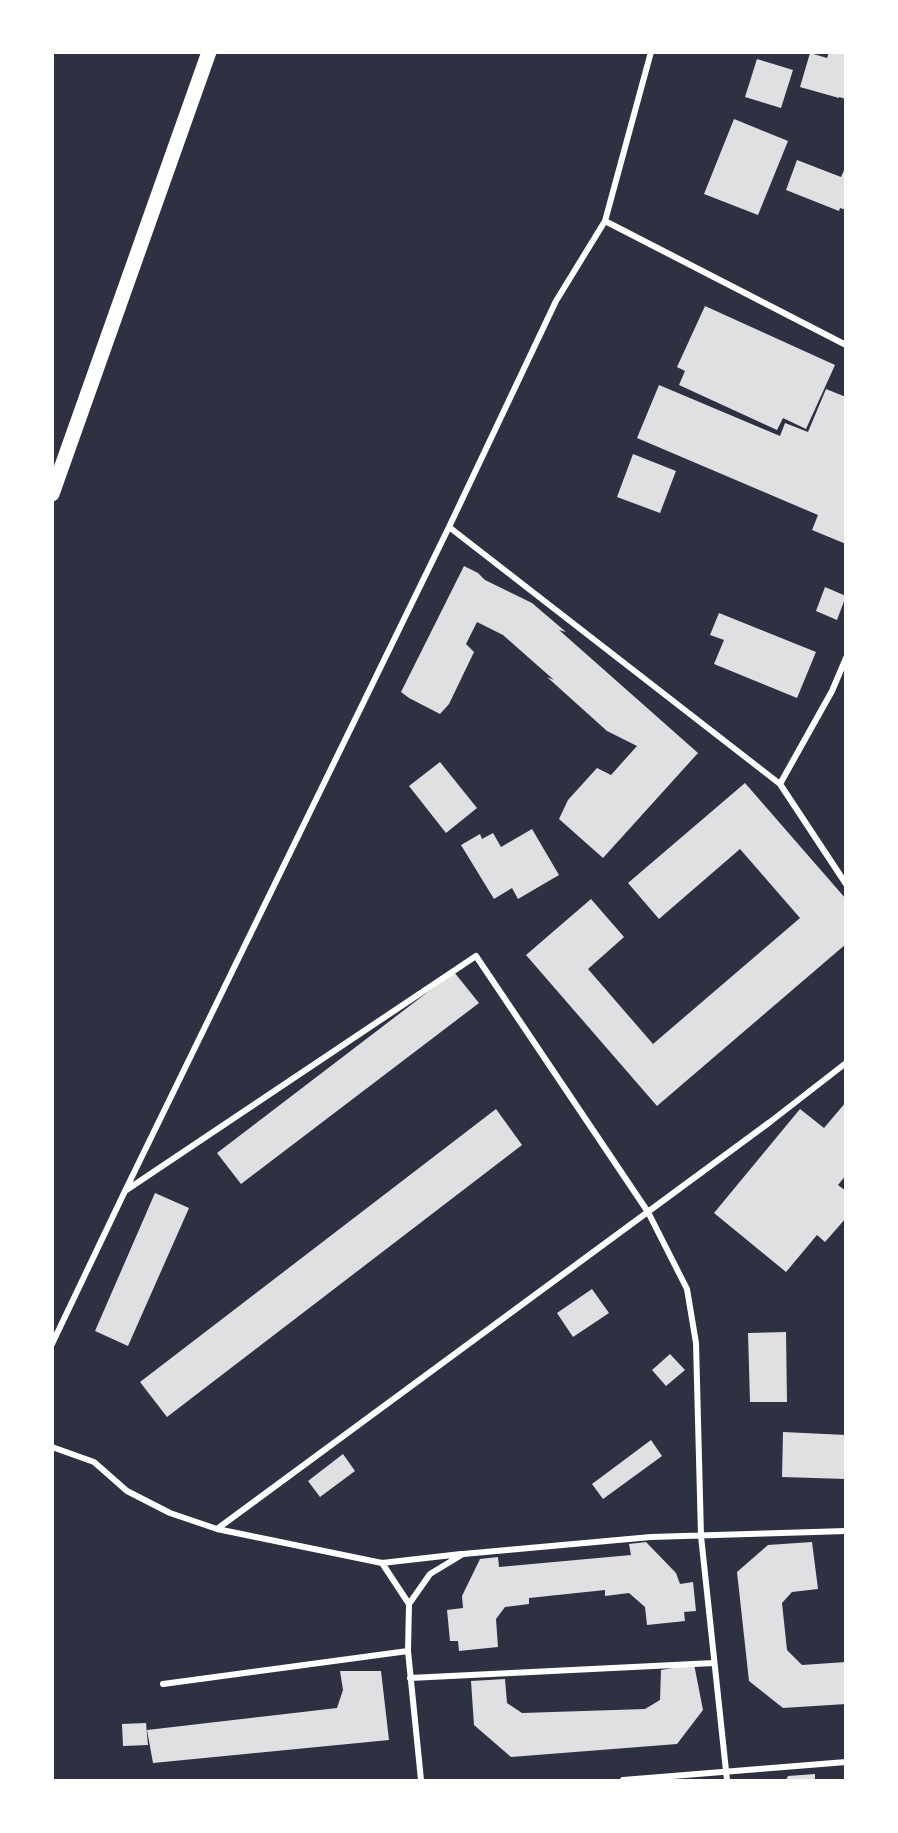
<!DOCTYPE html>
<html>
<head>
<meta charset="utf-8">
<style>
  body { margin:0 }
  #map { position:relative; width:898px; height:1833px; overflow:hidden; background:#2d3142; font-family:Mulish,sans-serif }
  canvas { display:block }
  .frame { position:absolute; inset:0; border:54px solid #fff; pointer-events:none }
</style>
</head>
<body>
<div id="map">
<canvas width="898" height="1833"></canvas>
<div class="frame"></div>
</div>
<script>
const context = document.querySelector('canvas').getContext('2d');
context.lineJoin = 'round';
function fillPath(path, color) { context.fillStyle = color; context.fill(path, 'evenodd'); }
const toPath = rows => new Path2D(rows.map(r => 'M' + r).join(''));
function stroke(path, color, width, dash) { context.strokeStyle = color; context.lineWidth = width; context.lineCap = dash ? 'butt' : 'round'; context.setLineDash(dash || []); context.stroke(path); }
fillPath(toPath([
  [829,52,846,52,846,99,839,97,839,98,800,87,810,53,827,58],
  [757,59,793,70,781,108,745,97],
  [734,119,788,141,758,215,704,194],
  [797,160,841,177,846,166,846,210,840,208,839,211,786,190],
  [705,306,835,365,806,429,783,418,777,430,679,385,685,371,677,367],
  [659,385,780,436,785,423,808,432,826,389,846,397,846,544,812,530,818,515,637,438],
  [633,454,676,471,660,513,617,497],
  [464,566,478,573,485,580,532,603,566,632,559,630,698,753,603,858,559,819,568,800,597,768,611,775,637,746,607,731,547,677,554,680,503,635,477,622,466,644,474,652,449,704,440,714,409,698,401,692],
  [825,587,846,596,837,620,816,611],
  [719,613,816,652,797,698,714,664,724,640,710,635],
  [440,762,477,808,446,833,409,786],
  [745,783,846,899,846,944,657,1106,526,955,591,899,624,937,588,969,653,1044,800,918,740,849,659,919,628,883],
  [532,829,559,875,518,899,512,888,494,899,461,845,480,834,482,839,493,833,501,847],
  [454,972,479,1003,241,1184,217,1153],
  [846,1102,846,1175,838,1185,846,1191,846,1218,825,1242,817,1235,786,1272,714,1213,800,1109,824,1128],
  [496,1109,522,1145,167,1417,140,1382],
  [155,1193,189,1208,128,1346,95,1331],
  [592,1289,609,1313,573,1337,557,1313],
  [786,1332,787,1402,750,1402,748,1333],
  [670,1354,685,1370,666,1386,652,1370],
  [783,1432,846,1435,846,1479,782,1477],
  [651,1440,662,1456,603,1499,592,1484],
  [343,1454,355,1471,320,1497,308,1481],
  [646,1542,676,1573,680,1584,693,1582,696,1611,684,1612,685,1621,647,1625,645,1607,629,1593,605,1596,605,1590,529,1598,529,1604,505,1607,496,1619,498,1647,459,1651,458,1641,450,1641,447,1610,463,1608,462,1596,480,1559,498,1557,499,1567,631,1555,629,1544],
  [812,1542,818,1589,792,1592,782,1603,787,1650,802,1665,846,1662,846,1704,783,1708,749,1681,737,1572,768,1545],
  [694,1664,703,1710,677,1744,511,1757,474,1725,471,1681,505,1679,507,1703,522,1713,645,1709,660,1700,661,1670],
  [340,1671,381,1671,389,1740,153,1763,147,1730,337,1708,343,1690],
  [146,1723,148,1745,123,1746,122,1724],
  [815,1774,815,1780,786,1780,788,1776]
]), '#e0e0e3');
stroke(toPath([
  [651,52,605,221,846,345],
  [449,527,780,784,846,884],
  [780,784,832,691,846,658],
  [125,1191,449,527,556,301,605,221],
  [52,1344,125,1191,476,956,648,1212,687,1289,696,1343,701,1536,727,1780],
  [52,1447,94,1462,127,1491,170,1513,217,1529,770,1122,846,1063],
  [217,1529,382,1563,461,1554],
  [409,1604,430,1574,463,1554,651,1537,846,1531],
  [408,1651,421,1780],
  [410,1678,714,1663],
  [163,1684,408,1651,409,1604,382,1563],
  [623,1780,846,1762]
]), '#fff', 6);
stroke(toPath([
  [52,494,209,52]
]), '#fff', 15);
</script>
</body>
</html>
